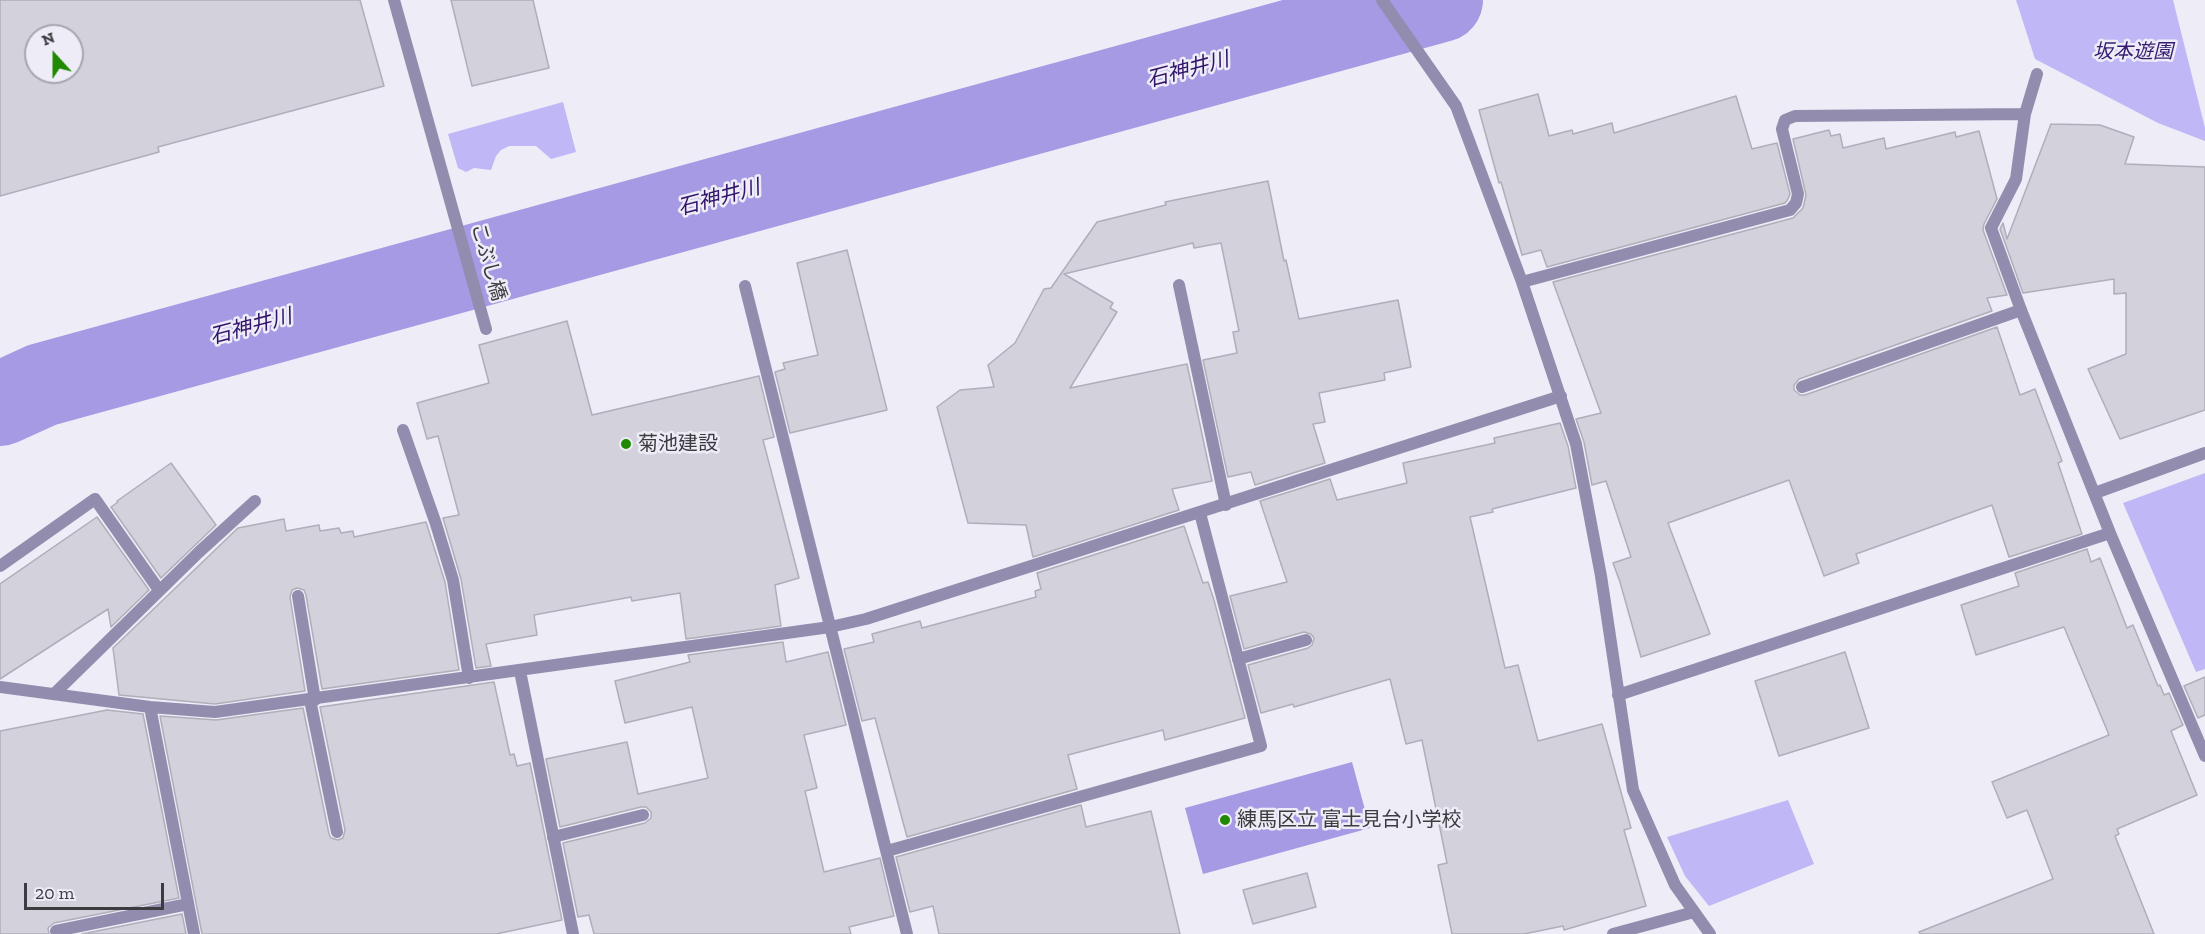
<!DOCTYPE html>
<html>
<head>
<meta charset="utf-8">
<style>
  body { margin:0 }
  #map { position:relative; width:2205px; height:934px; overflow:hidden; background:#edecf7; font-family:"Zilla Slab",serif }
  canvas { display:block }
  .north { position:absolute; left:24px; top:24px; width:60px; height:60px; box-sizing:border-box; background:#edecf7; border:2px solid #a6a6ae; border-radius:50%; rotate:339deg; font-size:16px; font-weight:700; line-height:24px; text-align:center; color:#3c3c40 }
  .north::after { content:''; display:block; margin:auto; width:21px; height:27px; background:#1f8901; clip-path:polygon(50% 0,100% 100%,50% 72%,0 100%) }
  .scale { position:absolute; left:24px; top:883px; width:140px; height:27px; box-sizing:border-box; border:3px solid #3c3c40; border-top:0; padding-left:8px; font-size:18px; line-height:21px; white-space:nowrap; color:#3c3c40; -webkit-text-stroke:4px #edecf7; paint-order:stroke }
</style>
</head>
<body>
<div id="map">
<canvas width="2205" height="934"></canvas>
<div class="north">N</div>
<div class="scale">20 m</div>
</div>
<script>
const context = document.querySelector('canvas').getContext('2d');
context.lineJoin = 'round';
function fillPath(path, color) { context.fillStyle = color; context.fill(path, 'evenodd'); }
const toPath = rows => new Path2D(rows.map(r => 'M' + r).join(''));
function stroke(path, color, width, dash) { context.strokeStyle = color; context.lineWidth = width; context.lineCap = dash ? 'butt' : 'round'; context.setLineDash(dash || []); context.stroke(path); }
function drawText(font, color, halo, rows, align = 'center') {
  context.font = font + ' "Zilla Slab","Noto Sans JP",serif'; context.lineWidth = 5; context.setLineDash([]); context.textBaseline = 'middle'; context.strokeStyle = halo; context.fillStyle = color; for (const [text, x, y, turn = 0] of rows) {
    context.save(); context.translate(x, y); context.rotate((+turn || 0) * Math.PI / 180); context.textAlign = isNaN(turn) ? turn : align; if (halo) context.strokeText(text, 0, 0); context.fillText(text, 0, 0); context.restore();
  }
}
fillPath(toPath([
  [2016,0,2173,0,2205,128,2205,141,2158,123,2035,59],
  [563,102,576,152,551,159,536,146,509,146,501,150,496,156,491,170,474,168,466,172,458,168,448,134],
  [2205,473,2205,669,2196,672,2123,503],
  [1788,800,1814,864,1709,906,1685,876,1667,837]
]), '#c0b7f6');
fillPath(toPath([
  [1352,762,1370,828,1203,874,1185,808]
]), '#a69ae4');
stroke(toPath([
  [0,404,42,385,1441,0]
]), '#a69ae4', 84);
const building = toPath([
  [0,0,360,0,384,86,158,147,159,152,0,196,0,0],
  [36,36,72,36,72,72,36,72,36,36],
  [451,0,533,0,549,68,472,86,451,0],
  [1538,94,1549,136,1572,130,1573,134,1612,123,1614,133,1736,96,1752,149,1777,143,1790,194,1788,199,1785,203,1547,267,1541,250,1522,255,1501,182,1499,183,1479,110,1538,94],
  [2051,124,2100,125,2134,137,2125,164,2205,167,2205,410,2120,439,2088,369,2126,354,2126,293,2114,294,2114,279,2023,293,2000,229,2003,223,2007,239,2051,124],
  [1829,130,1831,136,1840,134,1843,148,1884,138,1886,149,1955,132,1956,137,1979,131,1997,199,1984,224,1983,230,2007,295,1987,298,1992,311,1799,379,1794,385,1794,390,1800,395,1805,395,1997,327,2020,395,2035,389,2062,461,2058,463,2082,534,2009,557,1992,505,1856,554,1859,563,1824,576,1789,480,1668,523,1710,634,1641,657,1620,582,1613,563,1631,557,1606,481,1592,485,1584,442,1576,419,1601,413,1553,282,1793,218,1803,208,1806,195,1793,139,1829,130],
  [1268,181,1284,261,1286,260,1299,319,1398,300,1411,367,1384,373,1385,380,1319,393,1325,422,1313,424,1325,463,1255,485,1251,472,1228,477,1203,360,1237,353,1233,332,1239,331,1221,243,1194,248,1193,243,1064,274,1113,303,1110,308,1117,312,1070,388,1187,364,1212,481,1172,489,1179,510,1033,557,1026,525,968,523,937,407,960,390,994,387,988,365,1015,343,1044,289,1051,288,1097,222,1166,205,1165,202,1268,181],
  [847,250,887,410,790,433,775,372,785,369,783,363,818,355,797,263,847,250],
  [567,321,592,415,759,376,774,437,763,440,799,578,775,585,781,626,686,639,680,593,632,601,631,597,534,615,537,635,486,644,491,666,476,668,461,579,443,518,459,515,438,436,427,439,417,403,489,383,479,345,567,321],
  [1560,423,1568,446,1576,488,1492,509,1493,512,1470,517,1505,668,1518,665,1538,741,1602,724,1631,828,1624,830,1646,906,1564,930,1563,926,1524,934,1452,934,1438,865,1447,863,1422,740,1406,744,1390,679,1294,707,1293,704,1261,713,1248,665,1308,648,1312,645,1314,638,1311,634,1304,632,1244,649,1230,596,1287,582,1260,501,1330,479,1337,500,1407,483,1403,463,1495,443,1494,438,1560,423],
  [171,463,216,525,161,578,111,507,118,502,117,501,171,463],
  [97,517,149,590,111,627,108,609,0,679,0,584,97,517],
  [284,519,286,531,319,525,320,531,339,528,341,533,353,531,354,537,426,522,445,582,459,670,322,689,306,595,304,590,297,588,292,590,290,597,305,691,215,704,119,695,113,648,238,528,284,519],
  [1184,526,1203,583,1208,582,1214,600,1245,718,1165,740,1163,730,1068,755,1077,789,907,837,875,718,862,721,844,649,874,642,872,634,920,621,922,628,1036,597,1035,591,1041,589,1037,573,1184,526],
  [2087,549,2091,562,2100,558,2127,628,2133,625,2158,686,2160,685,2164,695,2169,693,2183,725,2171,731,2197,795,2117,829,2119,834,2115,836,2154,934,1920,934,1919,932,2053,879,2027,810,2007,818,1992,782,2109,735,2064,627,1976,655,1961,605,2019,586,2015,573,2087,549],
  [783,642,786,662,828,652,846,725,804,735,817,788,805,791,824,872,880,858,894,916,849,927,851,934,594,934,589,915,578,917,563,843,645,823,651,818,651,812,646,807,641,807,560,827,546,759,627,742,638,794,708,778,692,707,625,723,615,681,690,662,688,655,783,642],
  [1845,652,1869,728,1779,756,1755,681,1845,652],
  [2205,677,2205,715,2198,718,2184,686,2205,677],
  [494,682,510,755,514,754,517,766,530,763,562,920,496,934,202,934,160,716,216,720,303,708,329,834,331,838,338,840,343,838,345,830,320,707,494,682],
  [107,710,143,714,179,898,54,923,48,928,49,934,0,934,0,731,107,710],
  [1081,805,1086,827,1151,811,1180,934,939,934,933,906,910,912,896,857,1081,805],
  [1307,873,1316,907,1253,924,1243,890,1307,873],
  [182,914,186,934,82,934,182,914]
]);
fillPath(building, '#d2d1dc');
stroke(building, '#afaeb9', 1.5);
stroke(toPath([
  [1179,285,1226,505],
  [1802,387,2021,310],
  [298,596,315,700],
  [1238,659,1306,640],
  [310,700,337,832],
  [553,837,643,815],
  [56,931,188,904],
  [1613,934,1694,912]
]), '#928dae', 12);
stroke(toPath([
  [394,0,486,329],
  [1382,0,1456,106,1522,282,1576,444,1601,576,1633,790,1675,885,1710,934],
  [2037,74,2025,114,2016,179,1991,228,2021,310,2110,533,2205,756],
  [1522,282,1790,210,1796,203,1798,194,1782,129,1785,120,1795,116,2025,114],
  [745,286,907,934],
  [403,430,436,524,453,580,469,678],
  [2095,493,2205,453],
  [0,566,95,499,159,590],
  [520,671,573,934],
  [0,687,150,707,215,712,830,627,866,619,1561,396],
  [54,694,199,552,255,501],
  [1618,695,2110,533],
  [150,707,194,934],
  [887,851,1261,746,1200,513]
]), '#928dae', 12);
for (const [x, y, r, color] of [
  [626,444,6,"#1f8901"],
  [1225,820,6,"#1f8901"]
]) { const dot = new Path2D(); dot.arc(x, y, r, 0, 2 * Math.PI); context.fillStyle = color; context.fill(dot); stroke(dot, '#edecf7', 2); }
drawText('italic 20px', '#361c71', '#edecf7', [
  ["坂本遊園",2133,52]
]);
drawText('20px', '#3c3c40', '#edecf7', [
  ["こぶし橋",488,262,74]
]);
drawText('20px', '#3c3c40', '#edecf7', [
  ["菊池建設",638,444],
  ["練馬区立 富士見台小学校",1237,820]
], 'left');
drawText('italic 21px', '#31146a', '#edecf7', [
  ["石神井川",1188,70,-15],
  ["石神井川",719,198,-15],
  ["石神井川",251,327,-15]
]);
</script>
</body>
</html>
